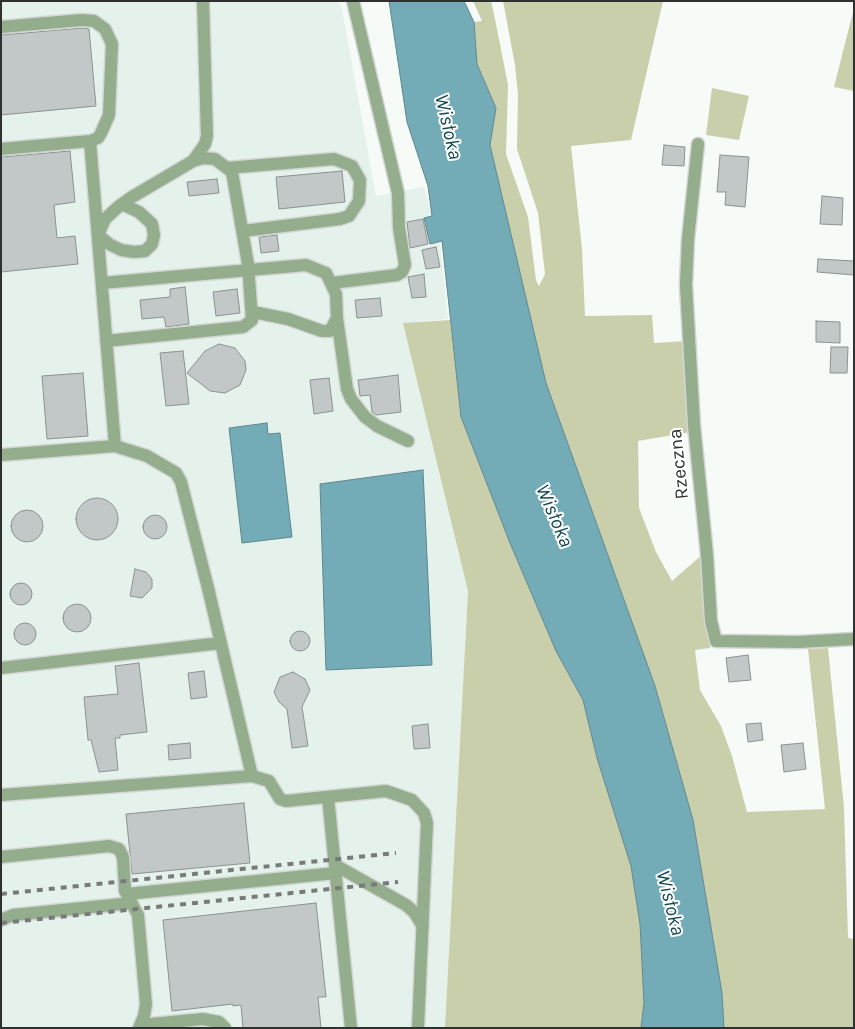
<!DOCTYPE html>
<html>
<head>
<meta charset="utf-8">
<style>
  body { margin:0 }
  #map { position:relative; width:855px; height:1029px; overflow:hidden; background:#f6fbf8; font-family:Karla,sans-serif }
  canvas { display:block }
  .frame { position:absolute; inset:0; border:2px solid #2f3130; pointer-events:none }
</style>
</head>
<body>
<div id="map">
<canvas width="855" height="1029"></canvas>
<div class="frame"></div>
</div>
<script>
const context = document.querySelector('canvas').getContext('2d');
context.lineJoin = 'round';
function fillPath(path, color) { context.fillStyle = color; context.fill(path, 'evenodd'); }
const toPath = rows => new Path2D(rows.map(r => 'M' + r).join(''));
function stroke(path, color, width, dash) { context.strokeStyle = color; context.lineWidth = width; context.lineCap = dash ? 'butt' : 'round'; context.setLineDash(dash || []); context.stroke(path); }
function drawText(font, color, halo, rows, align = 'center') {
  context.font = font + ' Karla,sans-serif'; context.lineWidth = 4; context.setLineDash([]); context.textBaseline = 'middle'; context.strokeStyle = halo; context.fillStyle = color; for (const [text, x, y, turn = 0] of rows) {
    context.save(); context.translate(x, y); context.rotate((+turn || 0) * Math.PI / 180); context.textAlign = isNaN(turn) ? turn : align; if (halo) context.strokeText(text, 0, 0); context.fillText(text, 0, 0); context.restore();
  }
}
fillPath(toPath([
  [1,1,337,1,342,9,376,196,424,187,440,243,448,319,404,323,468,591,447,1028,1,1028]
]), '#e5f2eb');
fillPath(toPath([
  [473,1,491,1,494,14,508,85,506,154,528,217,536,280,539,286,545,274,538,213,517,149,518,94,515,65,503,1,663,1,631,140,571,146,582,249,585,316,652,315,654,343,685,341,691,432,638,441,639,508,656,552,672,581,703,554,710,648,695,650,700,690,721,726,732,756,747,812,825,809,808,649,828,648,844,808,848,938,854,939,854,1028,724,1028,722,993,693,820,655,686,546,383,490,145,496,108,477,64,474,22,482,21],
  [854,8,854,91,834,87],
  [712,88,749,96,739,140,706,135],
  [450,320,461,417,510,543,556,651,583,700,597,758,631,866,640,924,644,1003,641,1028,445,1028,468,591,403,323]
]), '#c9cfab');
const water = toPath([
  [389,1,464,1,474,22,477,64,496,108,490,145,546,383,655,686,693,820,722,993,724,1028,641,1028,644,1003,640,924,631,866,597,758,583,700,556,651,510,543,461,417,442,241,430,244,424,218,432,216,428,186,407,122,389,1],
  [267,423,268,434,280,433,292,537,242,543,229,428,267,423],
  [423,470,432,665,326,670,320,484,423,470]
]);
fillPath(water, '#73acb7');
stroke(water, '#5f878e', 1);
const building = toPath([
  [82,28,89,29,96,106,1,115,1,35,82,28],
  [664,145,685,147,684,166,662,165,664,145],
  [70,151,75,202,54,205,57,238,75,236,78,264,1,272,1,157,70,151],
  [720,155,749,157,745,207,725,205,726,192,717,192,720,155],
  [342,171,345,202,279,209,276,177,342,171],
  [217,179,219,193,189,196,187,182,217,179],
  [822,196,843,198,842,225,820,224,822,196],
  [423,219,428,244,410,248,407,222,423,219],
  [277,235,279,251,261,253,259,237,277,235],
  [436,247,440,267,426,269,422,250,436,247],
  [818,259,854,261,854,275,817,272,818,259],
  [424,274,426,297,412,298,408,277,424,274],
  [185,287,189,324,166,327,164,317,142,319,140,300,170,297,170,289,185,287],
  [237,289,240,313,216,316,213,292,237,289],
  [380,298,382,316,357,318,355,300,380,298],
  [816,321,840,322,840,343,816,342,816,321],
  [219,344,235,348,245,361,246,370,240,385,225,393,210,391,187,373,205,351,219,344],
  [831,347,848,347,847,373,830,373,831,347],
  [183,351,189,404,166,406,160,353,183,351],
  [83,373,88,436,47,439,42,376,83,373],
  [398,375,401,412,376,415,372,412,370,395,360,396,358,380,398,375],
  [329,378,333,411,314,414,310,380,329,378],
  '76 519a21 21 0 1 1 42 0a21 21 0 1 1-42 0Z',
  '11 526a16 16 0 1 1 32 0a16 16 0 1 1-32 0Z',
  '143 527a12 12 0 1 1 24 0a12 12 0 1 1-24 0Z',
  [135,569,146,572,152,579,152,588,142,598,130,596,135,569],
  '10 594a11 11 0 1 1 22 0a11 11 0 1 1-22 0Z',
  '63 618a14 14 0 1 1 28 0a14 14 0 1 1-28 0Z',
  '14 634a11 11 0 1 1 22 0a11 11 0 1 1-22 0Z',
  '290 641a10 10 0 1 1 20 0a10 10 0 1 1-20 0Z',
  [748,655,751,680,729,682,726,658,748,655],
  [139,663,147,732,120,735,120,738,115,738,118,770,99,772,91,740,88,740,84,697,118,694,115,666,139,663],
  [204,671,207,697,191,699,188,673,204,671],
  [293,672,305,679,310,690,302,707,308,746,292,748,287,709,279,702,274,692,280,677,293,672],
  [761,723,763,740,748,742,746,724,761,723],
  [428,724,430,748,414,749,412,726,428,724],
  [190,743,191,758,169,760,168,745,190,743],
  [803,743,806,769,784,772,781,745,803,743],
  [244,803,250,863,132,874,126,814,244,803],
  [316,903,326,997,318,997,321,1028,243,1028,241,1005,233,1006,233,1004,172,1011,163,920,316,903]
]);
fillPath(building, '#c2c8c7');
stroke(building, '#8c9291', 1);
const minor = toPath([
  [1,27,82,20,94,21,105,29,112,44,109,115,101,133,98,138,90,141],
  [698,144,688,239,686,285,694,425,707,555,711,621,716,641,799,642,854,639],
  [1,149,90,141,115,446],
  [227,168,334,159,352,166,360,180,359,201,349,216,340,219,243,231],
  [122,204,139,212,152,224,154,235,152,244,145,251,134,252,121,250,109,244,98,235,105,219,118,207,132,197,193,161,205,144,207,136,203,1],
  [102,283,306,265,326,273,336,294,337,318,330,331,322,331,288,319,253,312],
  [332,283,397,275,402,272,405,265,399,228,398,193,353,1],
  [337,318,347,389,351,399,365,417,377,426,408,441],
  [106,341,243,327,252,320,248,264,232,172,215,159,203,158,193,161],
  [1,455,115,446,147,456,176,473,181,482,208,588,252,776],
  [1,668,221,643],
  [1,795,252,776,269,781,280,799,286,801,386,791,412,800,424,813,427,823,418,1028],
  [328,797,351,1028],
  [1,857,109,846,119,849,123,857,125,891,138,915,146,1004,144,1016,139,1028],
  [335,865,406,905,414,912,422,925],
  [127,894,336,873],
  [1,920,13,915,132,903],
  [141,1025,203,1019,219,1022,225,1028]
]);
stroke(minor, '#d2d7d4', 15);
stroke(minor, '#94ad8d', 12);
stroke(toPath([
  [1,894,396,853],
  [1,923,398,882]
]), '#787b79', 4, [6, 6]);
drawText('19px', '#2f3130', '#fff', [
  ["Rzeczna",679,464,-96]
]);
drawText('italic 20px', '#154951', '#fff', [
  ["Wisłoka",448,127,77],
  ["Wisłoka",554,516,67],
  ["Wisłoka",670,903,76]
]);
</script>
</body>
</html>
